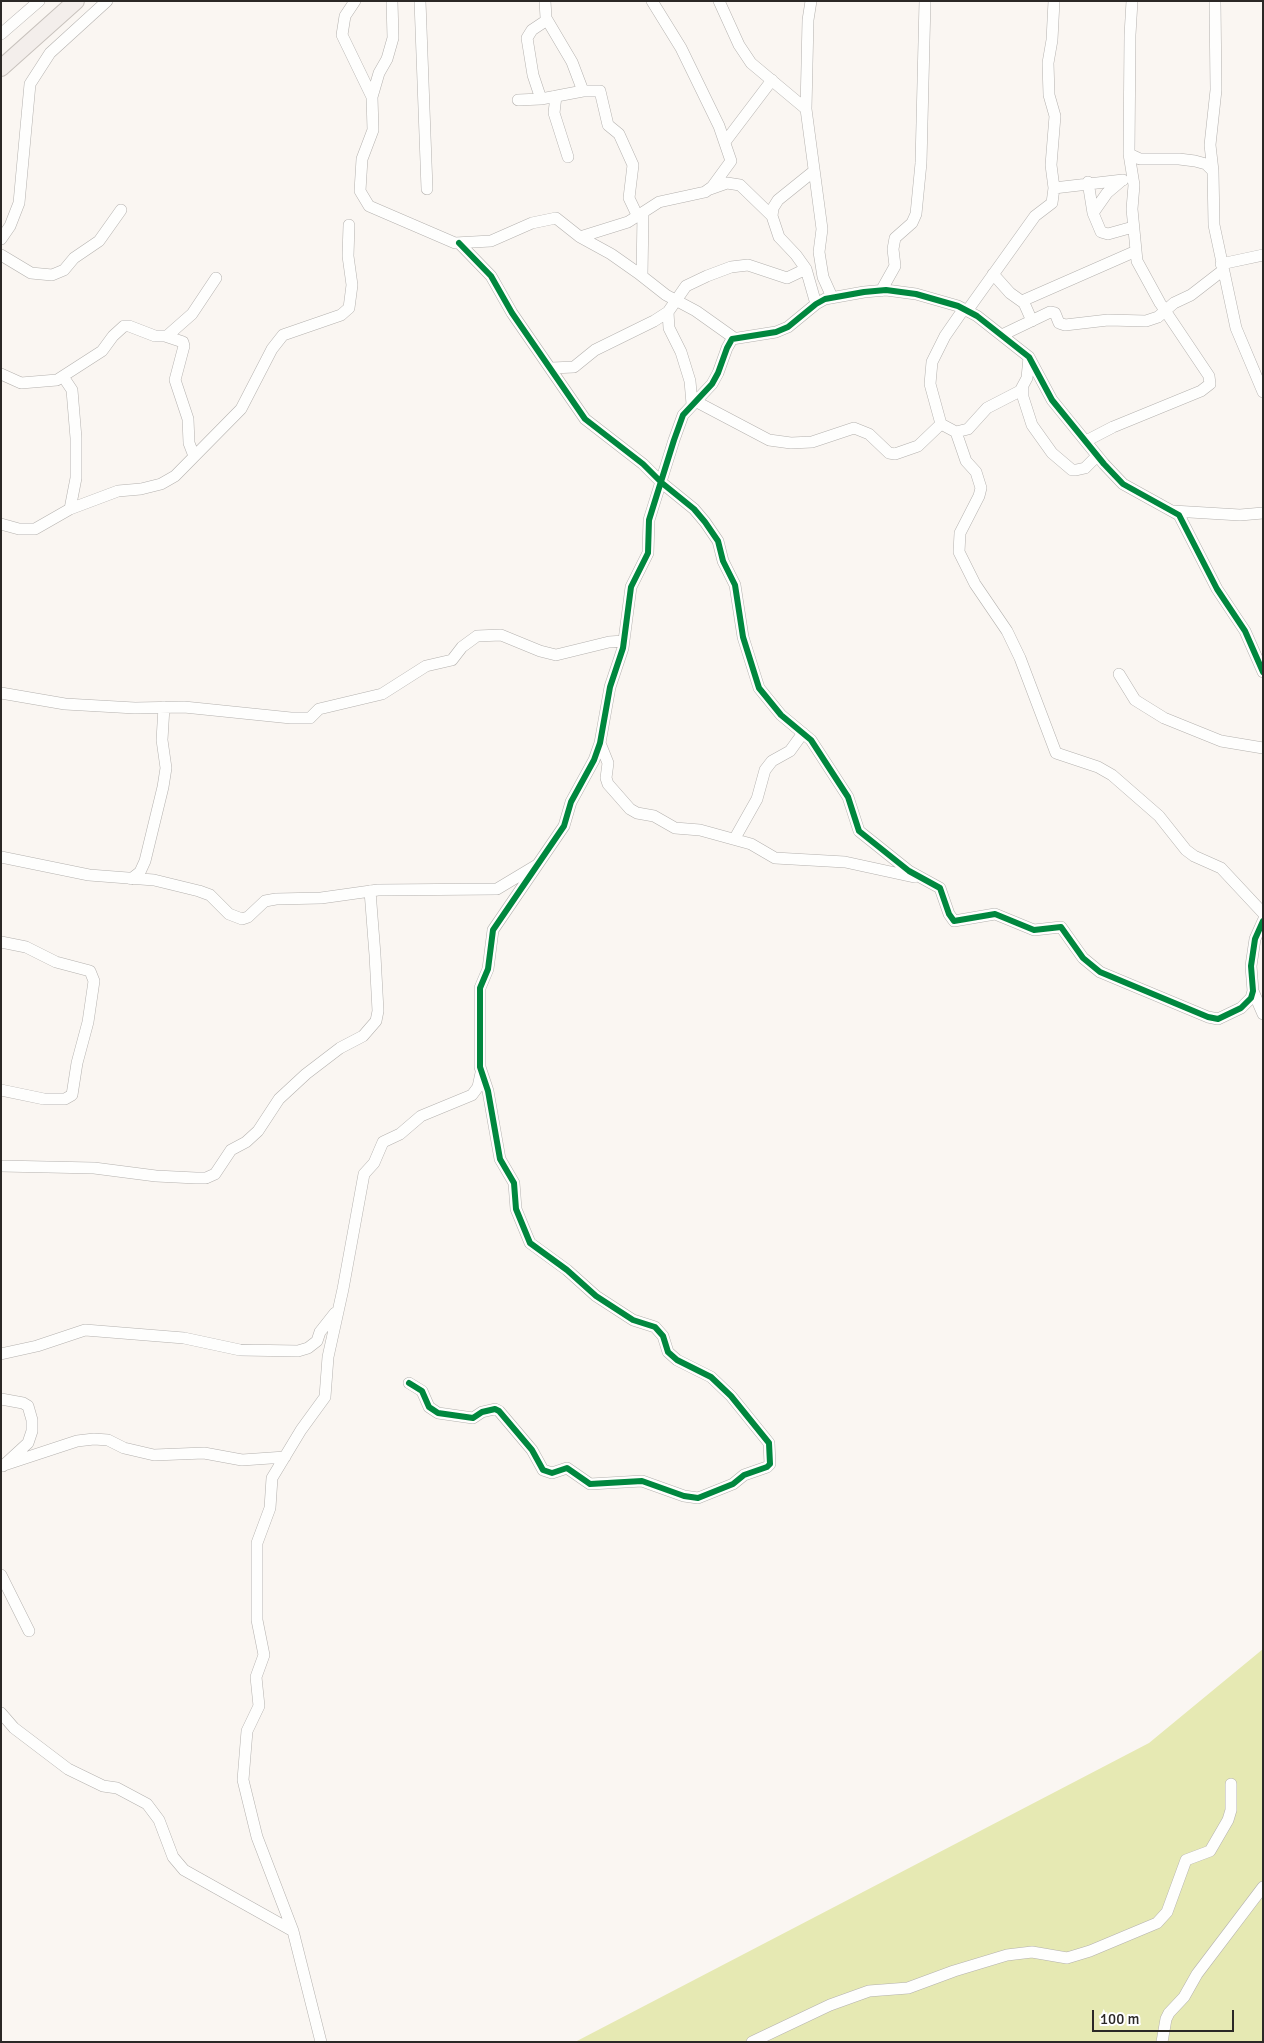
<!DOCTYPE html>
<html>
<head>
<meta charset="utf-8">
<style>
  body { margin:0 }
  #map { position:relative; width:1264px; height:2043px; overflow:hidden; background:#faf6f2; font-family:Signika,sans-serif }
  canvas { display:block }
  .frame { position:absolute; inset:0; border:2px solid #2b2826; pointer-events:none }
  .scale { position:absolute; left:1092px; top:2010px; width:142px; height:22px; box-sizing:border-box; border:2px solid #2b2826; border-top:0; padding-left:6px; font-size:15px; line-height:18px; white-space:nowrap; color:#2b2826; -webkit-text-stroke:4px #fff; paint-order:stroke }
</style>
</head>
<body>
<div id="map">
<canvas width="1264" height="2043"></canvas>
<div class="frame"></div>
<div class="scale">100 m</div>
</div>
<script>
const context = document.querySelector('canvas').getContext('2d');
context.lineJoin = 'round';
function fillPath(path, color) { context.fillStyle = color; context.fill(path, 'evenodd'); }
const toPath = rows => new Path2D(rows.map(r => 'M' + r).join(''));
function stroke(path, color, width, dash) { context.strokeStyle = color; context.lineWidth = width; context.lineCap = dash ? 'butt' : 'round'; context.setLineDash(dash || []); context.stroke(path); }
fillPath(toPath([
  [1263,1649,1263,2042,575,2042,1149,1743]
]), '#e6e9b3');
const minor = toPath([
  [355,1,345,16,342,35,372,97],
  [392,1,393,38,387,59,379,73,372,97,373,130,362,159,360,191,369,206,455,243,491,241,532,223,556,218,580,237,611,254,638,273,666,295,696,311,734,338],
  [420,1,427,189],
  [545,1,546,18,572,62,583,91],
  [719,1,739,45,751,63,806,109],
  [811,1,808,20,806,109,822,229,819,252,823,277,832,297],
  [1215,1,1216,90,1210,145,1213,171,1214,225,1236,328,1263,392],
  [1,34,39,1],
  [556,96,554,113,568,157],
  [541,99,533,75,527,38,532,30,547,20],
  [518,100,541,99,583,91,600,91,608,125,619,134,633,165,629,198,638,217],
  [725,142,772,80],
  [1129,154,1140,159,1179,159,1195,161,1206,164,1213,171],
  [814,171,778,200,773,208,772,216,779,237,796,255,806,269,816,304],
  [1088,182,1093,213,1101,232,1108,234,1133,227],
  [1054,188,1123,180],
  [710,189,727,183,740,185,772,216],
  [1093,213,1107,193,1120,182],
  [580,237,628,222,659,202,705,192,712,187,731,161,719,126,681,48,652,1],
  [1,239,10,226,19,203,30,84,50,53,107,1],
  [459,243,491,276,512,313,585,419,643,464,662,483,694,509,705,522,718,541,723,561,735,585,743,637,759,688,781,715,811,740,848,797,859,831,909,871,940,888,949,914,954,921,995,914,1034,930,1061,927,1083,958,1100,972,1208,1017,1218,1019,1241,1008,1251,998,1253,991,1251,966,1255,939,1263,921],
  [1,255,31,273,52,275,64,270,74,258,99,241,121,210],
  [1221,264,1263,255],
  [993,274,1010,293,1024,303,1032,321],
  [642,276,643,213],
  [881,291,895,266,893,249,895,238,912,223,916,214,921,163,925,1],
  [1022,301,1136,251],
  [967,311,1035,216,1052,203,1054,188,1051,165,1055,116,1049,95,1048,63,1052,40,1054,1],
  [668,312,669,328,681,352,690,381,692,404],
  [1002,335,1050,312,1055,313,1059,323,1065,325,1108,320,1146,321,1158,317,1174,303,1191,295,1222,271],
  [165,336,183,342,184,346,175,380,188,419,189,443,194,456],
  [552,368,574,367,595,350,654,321,668,312,686,286,707,276,731,267,748,265,787,278,806,269],
  [1,374,21,383,57,380,102,351,113,336,124,326,129,326,155,336,167,336,192,314,216,278],
  [64,378,72,390,76,438,76,478,70,509],
  [1023,388,1023,397,1032,425,1052,453,1072,470,1076,470,1085,468,1097,456],
  [695,401,769,440,791,443,812,442,854,428,869,434,889,453,895,454,918,446,941,424,956,432,968,429,987,408,1020,391,1027,378,1029,357],
  [941,424,930,384,932,362,945,336,963,310],
  [956,432,966,461,976,472,981,488,979,496,960,533,959,552,975,584,1007,631,1020,658,1056,753,1098,767,1112,775,1159,816,1186,850,1194,856,1221,868,1263,913],
  [1086,441,1113,427,1201,391,1210,384,1209,376,1160,303,1137,261,1132,209,1134,185,1129,154,1130,35,1132,1],
  [1173,511,1240,515,1263,513],
  [1,524,19,529,35,529,70,509,118,491,141,489,161,484,175,476,241,409,272,349,283,335,341,315,349,308,352,285,348,256,349,225],
  [1119,674,1135,700,1164,718,1221,741,1263,748],
  [1,693,65,704,135,708,184,707,291,718,310,718,319,709,382,694,426,666,452,660,462,647,477,636,501,635,540,651,556,655,609,642,624,641],
  [600,743,608,763,606,778,608,784,630,809,637,813,654,816,675,828,700,830,751,844,775,858,845,862,914,877],
  [735,838,757,799,765,770,772,761,790,751,803,733],
  [1,857,89,875,154,880,199,891,210,895,229,914,242,919,248,917,265,901,276,899,321,898,378,890,497,889,537,865],
  [131,879,140,872,145,861,163,787,166,768,162,740,164,707],
  [1,942,26,947,56,962,90,971,94,981,88,1022,77,1063,72,1095,65,1099,44,1099,1,1090],
  [1253,991,1263,1014],
  [1,1166,94,1168,156,1176,196,1178,206,1178,215,1174,231,1150,246,1142,258,1131,279,1099,306,1074,340,1048,363,1036,376,1021,378,1011,375,955,370,891],
  [1,1354,37,1346,85,1330,184,1338,240,1350,298,1351,308,1348,317,1341,320,1332,335,1313],
  [409,1383,422,1391,429,1407,438,1413,473,1418,482,1412,495,1409,499,1411,532,1450,543,1470,552,1473,567,1468,590,1484,642,1481,684,1496,698,1498,733,1484,744,1475,767,1467,770,1464,769,1443,731,1396,711,1377,677,1360,668,1352,663,1336,655,1327,633,1320,596,1296,567,1270,530,1243,516,1209,514,1183,500,1159,488,1091,480,1067,480,988,488,969,493,930,564,826,571,802,594,760,600,743,610,687,623,648,631,587,648,553,649,520,674,440,683,415,712,384,718,373,727,348,732,339,776,332,788,327,816,304,825,299,864,292,886,290,916,294,958,306,977,316,1029,357,1052,400,1104,464,1123,484,1179,515,1217,589,1245,631,1263,672],
  [1,1399,23,1403,28,1406,32,1420,32,1431,28,1443,3,1466],
  [1,1466,77,1441,94,1439,108,1440,124,1448,154,1455,204,1453,242,1460,285,1457],
  [1,1575,29,1631],
  [1,1713,14,1728,68,1769,103,1786,117,1788,147,1804,159,1820,173,1857,184,1870,293,1931],
  [321,2042,293,1931,257,1837,243,1780,247,1731,259,1706,256,1677,264,1655,257,1620,257,1543,270,1508,272,1478,301,1430,325,1397,328,1357,343,1289,364,1174,374,1163,383,1142,400,1134,421,1116,472,1095,478,1087,481,1073],
  [752,2042,830,2005,869,1991,908,1988,954,1971,1007,1955,1032,1952,1067,1958,1090,1951,1157,1923,1167,1912,1186,1860,1210,1851,1228,1820,1231,1810,1231,1784],
  [1162,2042,1166,2019,1169,2013,1184,1997,1197,1974,1263,1887]
]);
const highway = toPath([
  [1,68,76,1]
]);
stroke(minor, '#b4b1ae', 12);
stroke(highway, '#c8c2bd', 18);
stroke(minor, '#fefefd', 11);
stroke(highway, '#f3eeeb', 16);
stroke(toPath([
  [459,243,491,276,512,313,585,419,643,464,662,483,694,509,705,522,718,541,723,561,735,585,743,637,759,688,781,715,811,740,848,797,859,831,909,871,940,888,949,914,954,921,995,914,1034,930,1061,927,1083,958,1100,972,1208,1017,1218,1019,1241,1008,1251,998,1253,991,1251,966,1255,939,1263,921],
  [409,1383,422,1391,429,1407,438,1413,473,1418,482,1412,495,1409,499,1411,532,1450,543,1470,552,1473,567,1468,590,1484,642,1481,684,1496,698,1498,733,1484,744,1475,767,1467,770,1464,769,1443,731,1396,711,1377,677,1360,668,1352,663,1336,655,1327,633,1320,596,1296,567,1270,530,1243,516,1209,514,1183,500,1159,488,1091,480,1067,480,988,488,969,493,930,564,826,571,802,594,760,600,743,610,687,623,648,631,587,648,553,649,520,674,440,683,415,712,384,718,373,727,348,732,339,776,332,788,327,816,304,825,299,864,292,886,290,916,294,958,306,977,316,1029,357,1052,400,1104,464,1123,484,1179,515,1217,589,1245,631,1263,672]
]), '#00873e', 6);
</script>
</body>
</html>
